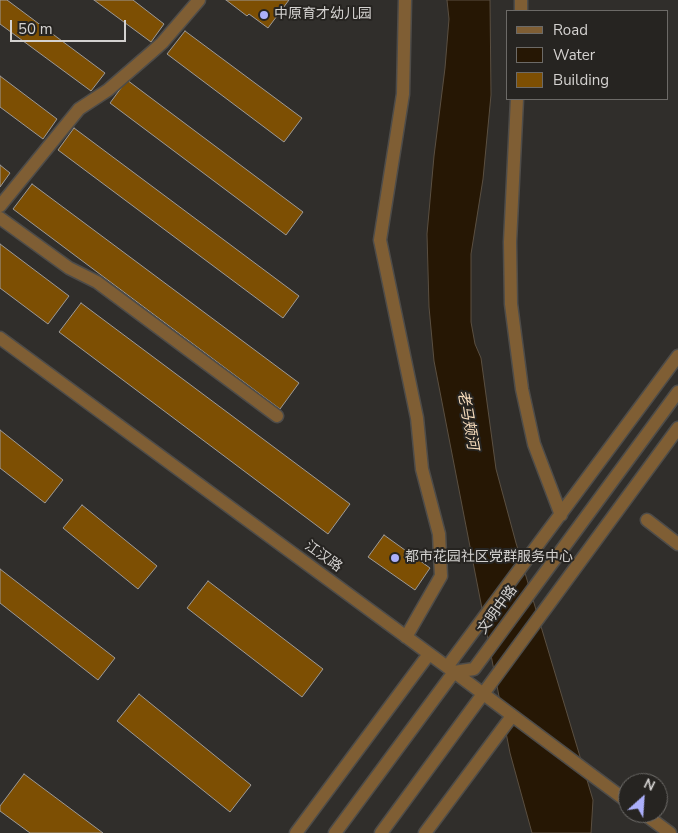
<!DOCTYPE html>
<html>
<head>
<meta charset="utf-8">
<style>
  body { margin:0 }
  #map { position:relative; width:678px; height:833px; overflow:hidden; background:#302e2b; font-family:"Nunito Sans",sans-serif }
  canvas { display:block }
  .legend { position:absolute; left:506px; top:10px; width:162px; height:90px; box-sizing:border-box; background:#262421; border:1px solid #6c6a67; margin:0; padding:6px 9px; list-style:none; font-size:15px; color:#d4d2d0 }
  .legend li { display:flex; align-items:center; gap:10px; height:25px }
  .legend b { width:25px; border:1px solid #6c6a67 }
  .north { position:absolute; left:618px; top:773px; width:50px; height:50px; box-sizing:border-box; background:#262421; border:1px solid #6c6a67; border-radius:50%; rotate:26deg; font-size:14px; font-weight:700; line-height:20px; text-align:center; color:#d4d2d0 }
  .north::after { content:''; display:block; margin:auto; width:18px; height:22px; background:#abaffb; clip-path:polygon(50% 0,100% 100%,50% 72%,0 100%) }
  .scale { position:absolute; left:10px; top:20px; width:116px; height:22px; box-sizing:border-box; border:2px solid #d4d2d0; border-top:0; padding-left:6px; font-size:15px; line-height:18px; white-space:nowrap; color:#d4d2d0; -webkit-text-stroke:4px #262421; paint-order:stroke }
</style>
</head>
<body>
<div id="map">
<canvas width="678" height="833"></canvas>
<ul class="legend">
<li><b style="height:6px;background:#7f5e34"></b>Road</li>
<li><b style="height:14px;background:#261704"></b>Water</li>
<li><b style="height:14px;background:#7d4f03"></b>Building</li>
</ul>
<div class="north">N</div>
<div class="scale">50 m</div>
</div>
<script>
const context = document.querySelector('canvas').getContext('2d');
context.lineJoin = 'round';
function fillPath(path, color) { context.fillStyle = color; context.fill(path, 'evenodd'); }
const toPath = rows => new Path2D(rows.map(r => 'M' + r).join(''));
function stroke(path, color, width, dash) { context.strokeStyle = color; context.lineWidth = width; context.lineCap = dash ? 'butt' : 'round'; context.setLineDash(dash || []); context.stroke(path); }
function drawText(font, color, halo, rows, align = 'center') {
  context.font = font + ' "Nunito Sans","Noto Sans SC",sans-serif'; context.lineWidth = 4; context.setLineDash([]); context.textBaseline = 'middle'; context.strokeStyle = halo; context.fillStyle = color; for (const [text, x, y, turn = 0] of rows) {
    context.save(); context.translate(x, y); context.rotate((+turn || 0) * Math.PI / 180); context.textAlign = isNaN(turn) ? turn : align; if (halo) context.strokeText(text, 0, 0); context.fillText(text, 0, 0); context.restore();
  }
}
const water = toPath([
  [447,0,490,0,491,95,483,179,471,254,471,322,475,344,481,358,496,469,516,543,593,800,591,833,532,833,510,753,434,361,429,307,427,234,434,156,445,68,449,19,447,0]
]);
fillPath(water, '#261704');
stroke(water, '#5a4f41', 1);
const building = toPath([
  [0,0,7,0,105,73,91,91,0,24,0,0],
  [94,0,133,0,164,24,151,42,94,0],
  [226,0,289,0,268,28,249,14,247,16,226,0],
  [185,31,302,118,284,142,167,54,185,31],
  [0,76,57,119,43,139,0,107,0,76],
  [127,80,303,212,286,235,110,103,127,80],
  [74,128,299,296,283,318,58,150,74,128],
  [0,165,10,173,0,187,0,165],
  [32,184,299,383,280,409,13,209,32,184],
  [0,244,69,296,48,324,0,288,0,244],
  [81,303,350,504,328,534,59,332,81,303],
  [0,430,63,480,45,503,0,468,0,430],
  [82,505,157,566,138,589,63,528,82,505],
  [384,535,430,568,415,590,368,557,384,535],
  [0,569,115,658,98,680,0,603,0,569],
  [208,581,323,669,302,697,187,608,208,581],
  [139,694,251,785,230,812,117,721,139,694],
  [24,774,103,833,30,833,0,811,0,806,24,774]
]);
fillPath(building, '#7d4f03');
stroke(building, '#9d9a97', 1);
const minor = toPath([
  [405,0,403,94,380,240,417,418,422,469,439,534,441,576,406,637],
  [521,11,521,0],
  [517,99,510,242,511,304,522,389,534,444,561,515],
  [0,206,79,109,108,90,153,51,162,43,199,0],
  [0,218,69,268,97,282,277,416],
  [0,338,454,672,628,802],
  [647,520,678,544],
  [447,667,678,356],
  [643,813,670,833],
  [296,833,429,654],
  [335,833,454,672,474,669,678,392],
  [381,833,678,428],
  [425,833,512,716]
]);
stroke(minor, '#4e4c49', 15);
stroke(minor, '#7f5e34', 12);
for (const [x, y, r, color] of [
  [264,15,5,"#abaffb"],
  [395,558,5,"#abaffb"]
]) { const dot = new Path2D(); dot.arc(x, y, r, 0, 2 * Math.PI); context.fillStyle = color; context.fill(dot); stroke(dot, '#262421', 2); }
drawText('14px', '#d4d2d0', '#262421', [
  ["中原育才幼儿园",274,15],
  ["都市花园社区党群服务中心",405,558]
], 'left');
drawText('14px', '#d4d2d0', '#262421', [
  ["江汉路",323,557,36],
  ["文明中路",498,610,-54]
]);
drawText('italic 15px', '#f7dcbc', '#262421', [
  ["老马颊河",467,420,80]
]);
</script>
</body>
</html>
